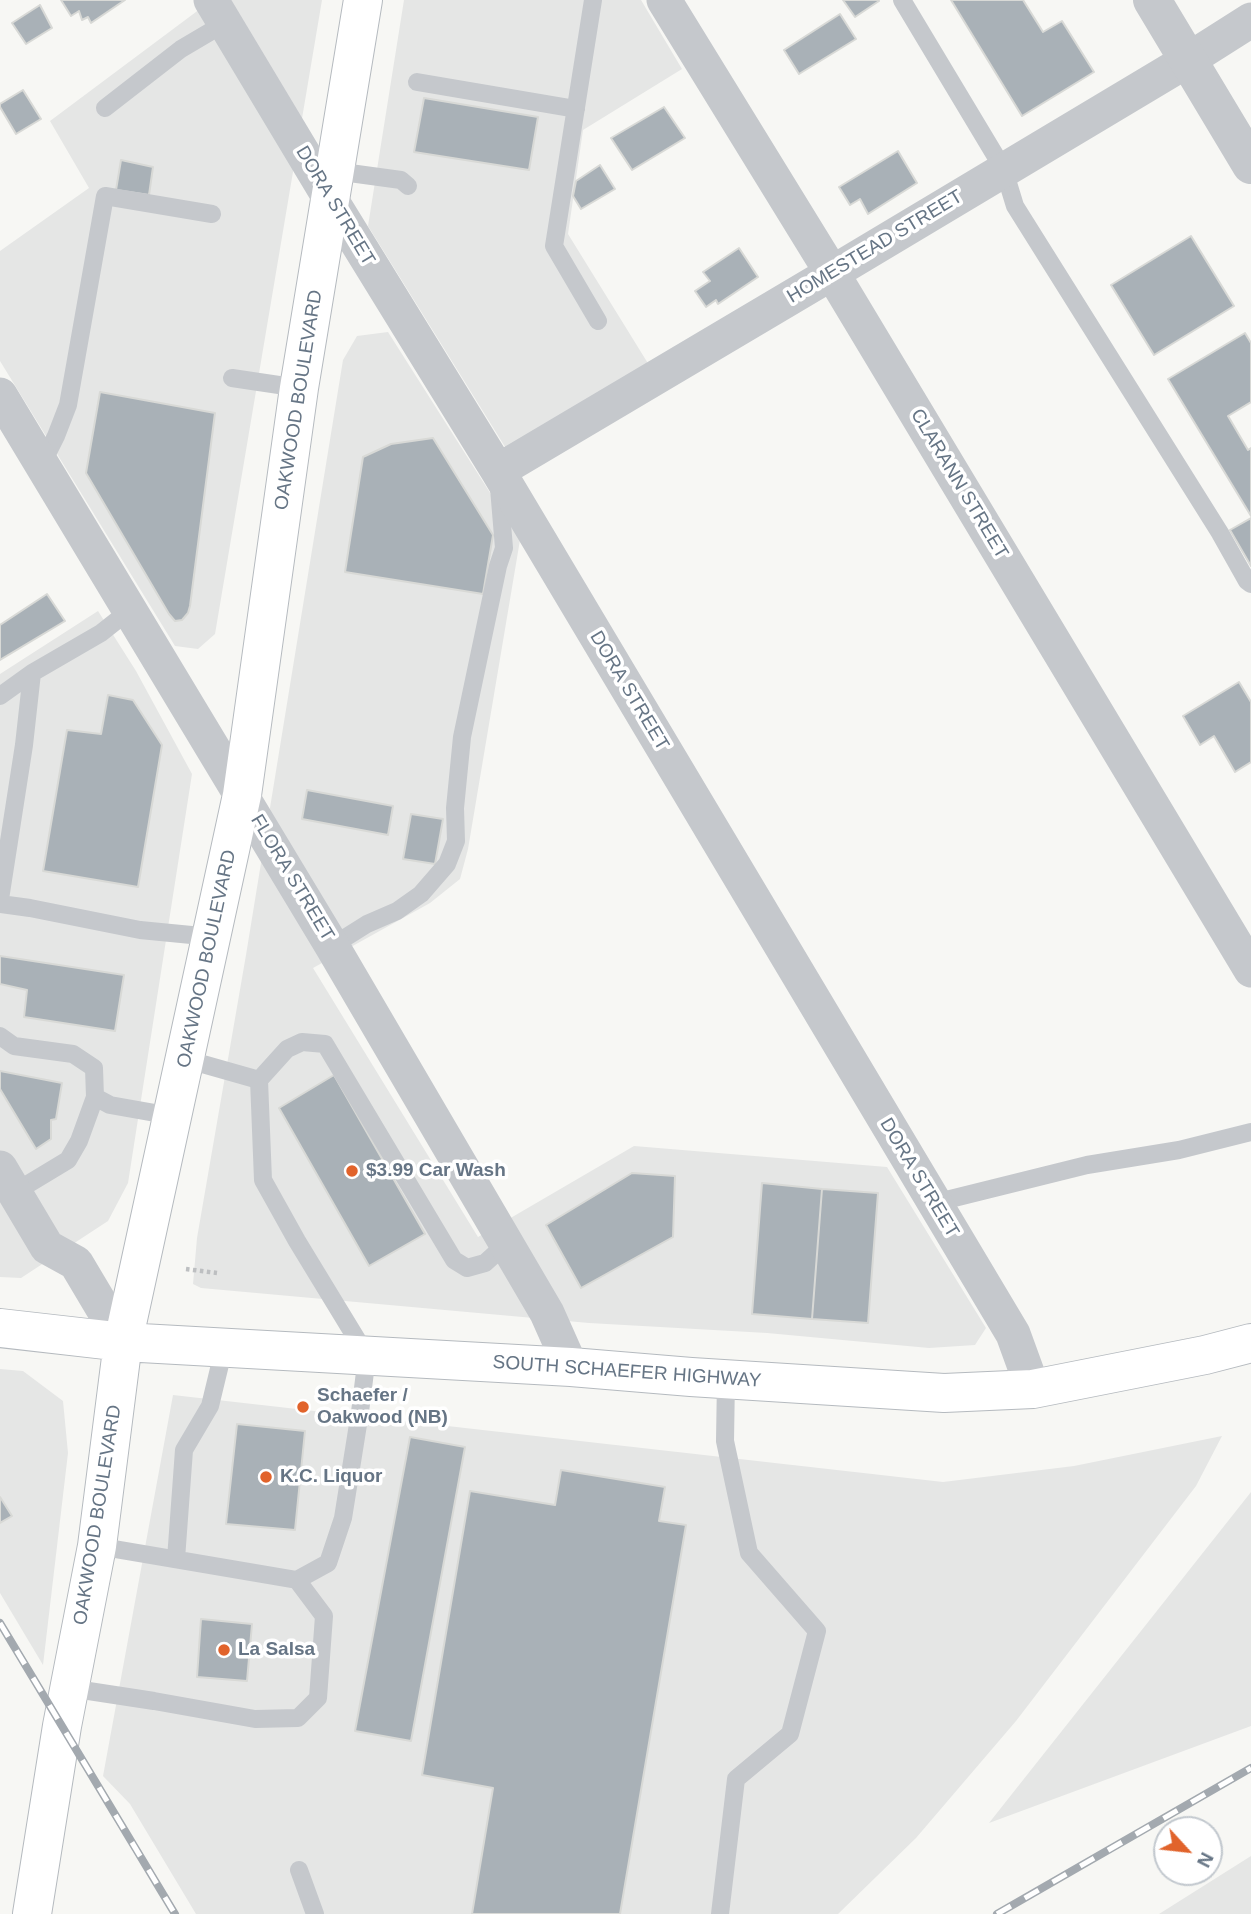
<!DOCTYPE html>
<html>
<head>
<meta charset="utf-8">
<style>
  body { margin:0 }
  #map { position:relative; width:1251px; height:1914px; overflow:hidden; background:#f7f7f4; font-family:Arial,sans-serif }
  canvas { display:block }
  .north { position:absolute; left:1153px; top:1816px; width:70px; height:70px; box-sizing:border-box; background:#fff; border:2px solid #c2c8ce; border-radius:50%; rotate:117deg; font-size:19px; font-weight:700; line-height:28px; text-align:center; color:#667585 }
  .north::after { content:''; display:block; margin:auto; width:24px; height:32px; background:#e1632b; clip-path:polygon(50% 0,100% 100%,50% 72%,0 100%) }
</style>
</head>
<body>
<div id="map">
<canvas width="1251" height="1914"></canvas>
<div class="north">N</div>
</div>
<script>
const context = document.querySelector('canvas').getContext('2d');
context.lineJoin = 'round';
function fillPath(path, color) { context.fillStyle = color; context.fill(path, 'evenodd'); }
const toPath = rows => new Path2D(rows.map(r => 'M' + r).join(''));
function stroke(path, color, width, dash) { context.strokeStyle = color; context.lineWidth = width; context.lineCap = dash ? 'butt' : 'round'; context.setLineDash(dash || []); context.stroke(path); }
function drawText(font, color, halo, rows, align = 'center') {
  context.font = font + ' Arial,sans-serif'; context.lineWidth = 7; context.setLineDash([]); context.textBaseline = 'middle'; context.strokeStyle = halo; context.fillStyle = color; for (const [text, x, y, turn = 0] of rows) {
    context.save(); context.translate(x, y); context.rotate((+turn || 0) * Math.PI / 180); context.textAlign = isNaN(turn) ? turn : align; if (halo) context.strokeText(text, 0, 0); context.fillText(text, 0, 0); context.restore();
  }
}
fillPath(toPath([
  [212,0,322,0,215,634,198,649,175,646,0,361,0,251,89,188,50,121],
  [404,0,641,0,682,69,583,130,568,234,649,365,507,450,368,226],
  [388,332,520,540,468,849,460,879,430,903,313,968,478,1237,634,1146,887,1167,986,1328,975,1345,929,1348,767,1333,589,1323,201,1288,193,1284,197,1238,246,955,343,360,357,336],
  [98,611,136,671,192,774,128,1183,108,1221,21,1278,0,1277,0,674],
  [0,1369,23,1371,63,1401,68,1453,43,1665,0,1593],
  [173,1395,943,1482,1074,1466,1222,1436,1196,1486,1016,1721,916,1838,838,1914,196,1914,130,1804,103,1776],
  [1251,1492,1251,1726,989,1823],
  [1251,1856,1251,1914,1159,1914]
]), '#e5e6e5');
const building = toPath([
  [61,0,125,0,91,23,88,17,82,20,79,11,71,16,61,0],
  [843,0,878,0,879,1,855,17,843,0],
  [951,0,1023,0,1043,32,1062,21,1094,72,1022,116,951,0],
  [40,5,52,28,26,44,12,23,40,5],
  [840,14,856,39,799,74,784,50,840,14],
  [23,90,41,119,16,134,0,107,0,104,23,90],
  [424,98,538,117,529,170,414,152,424,98],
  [664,107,685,138,632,170,611,138,664,107],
  [898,151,917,183,868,214,860,199,850,205,839,187,898,151],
  [121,160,153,167,149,195,116,190,121,160],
  [600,165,615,189,581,209,573,196,576,181,600,165],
  [1191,236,1234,306,1154,355,1111,285,1191,236],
  [739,248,758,277,718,304,716,300,706,307,695,291,710,281,703,272,739,248],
  [1245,333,1251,343,1251,402,1228,416,1248,450,1251,448,1251,516,1168,379,1245,333],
  [100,392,215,413,190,606,188,613,182,620,175,621,169,614,86,473,100,392],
  [433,438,493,535,483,594,345,572,363,457,391,444,433,438],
  [1251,518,1251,566,1230,530,1251,518],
  [47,594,65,621,0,660,0,625,47,594],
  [1239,682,1251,702,1251,762,1235,772,1214,736,1200,745,1183,716,1239,682],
  [108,695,133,700,162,745,138,887,43,871,67,730,101,734,108,695],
  [307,790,393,806,388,835,302,819,307,790],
  [411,814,443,819,435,864,403,859,411,814],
  [0,956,124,975,115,1031,24,1017,27,990,0,984,0,956],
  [0,1071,62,1083,56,1119,51,1120,51,1139,36,1149,0,1089,0,1071],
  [334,1075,425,1234,369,1266,279,1108,334,1075],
  [632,1173,675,1176,673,1237,581,1288,546,1225,632,1173],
  [762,1183,822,1189,812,1319,752,1314,762,1183],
  [822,1189,878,1193,868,1323,812,1319,822,1189],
  [237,1424,305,1431,295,1530,226,1524,237,1424],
  [410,1437,465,1447,411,1741,355,1731,410,1437],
  [561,1470,665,1487,659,1521,686,1525,620,1914,472,1914,493,1788,422,1775,470,1491,555,1505,561,1470],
  [0,1497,12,1516,0,1523,0,1497],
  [201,1619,252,1624,247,1681,197,1677,201,1619]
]);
fillPath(building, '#a9b1b7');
stroke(building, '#d8d9d6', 2);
const secondary = toPath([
  [0,1328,123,1342,571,1367,691,1377,944,1393,1033,1389,1205,1355,1251,1343],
  [32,1914,62,1726,97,1546,123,1342,242,795,299,388,363,0]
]);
stroke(secondary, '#b5babf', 40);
stroke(toPath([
  [186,1269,217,1273]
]), '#bdbfc1', 4.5, [3.5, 3.5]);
stroke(toPath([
  [593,0,554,246,598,321],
  [902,0,1004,170,1015,206,1220,533,1247,581,1251,584],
  [417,82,576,109],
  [105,108,181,49,225,23],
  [335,171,401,180,408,186],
  [232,378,299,388],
  [42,464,56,436,68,405,105,196,212,214],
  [0,696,32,673,101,633,130,610],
  [0,899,24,745,32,673],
  [0,904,30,908,140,930,212,937],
  [332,946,367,924,397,911,421,894,447,864,456,841,455,808,462,737,498,566,504,548,499,488],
  [0,1036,14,1046,73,1054,94,1068,95,1097,110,1105,172,1116],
  [259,1080,287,1049,302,1042,325,1044,454,1260,467,1268,485,1263,506,1244],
  [15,1192,68,1160,79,1141,95,1097],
  [934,1203,1087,1165,1179,1150,1251,1132],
  [97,1546,297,1580,328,1563,343,1518,360,1412,367,1356,297,1241,263,1180,259,1080,185,1059],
  [176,1559,184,1450,210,1406,224,1348],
  [69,1688,154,1701,255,1719,298,1718,318,1698,324,1616,297,1580],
  [299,1870,315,1914],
  [720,1914,736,1779,790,1734,817,1631,749,1553,725,1441,726,1379]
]), '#c5c8cc', 18);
stroke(toPath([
  [211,0,331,200,498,471,1013,1334,1033,1389],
  [664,0,832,273,1251,970],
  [0,395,332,946,547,1313,571,1367],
  [498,471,832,273,1188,60,1251,20],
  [0,1168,47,1247,76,1263,123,1342]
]), '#c5c8cc', 35);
stroke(toPath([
  [1152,0,1251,165]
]), '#c5c8cc', 38);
stroke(secondary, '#fff', 38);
const rail = toPath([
  [0,1623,175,1914],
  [997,1914,1251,1768]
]);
stroke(rail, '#a3a9af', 8);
stroke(rail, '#fff', 5, [16]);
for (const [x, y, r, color] of [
  [352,1171,7,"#e1632b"],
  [303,1407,7,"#e1632b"],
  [266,1477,7,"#e1632b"],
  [224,1650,7,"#e1632b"]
]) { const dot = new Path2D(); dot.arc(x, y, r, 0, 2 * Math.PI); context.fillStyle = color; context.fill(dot); stroke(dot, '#fff', 2.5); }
drawText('19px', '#667585', '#fff', [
  ["DORA STREET",335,206,59],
  ["HOMESTEAD STREET",875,247,-31],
  ["OAKWOOD BOULEVARD",299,400,-81],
  ["CLARANN STREET",959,484,59],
  ["DORA STREET",629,691,59],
  ["FLORA STREET",292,878,59],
  ["OAKWOOD BOULEVARD",207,959,-78],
  ["DORA STREET",919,1178,59],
  ["SOUTH SCHAEFER HIGHWAY",627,1372,4],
  ["OAKWOOD BOULEVARD",98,1515,-81]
]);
drawText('bold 19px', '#667585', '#fff', [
  ["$3.99 Car Wash",366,1171],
  ["Schaefer /",317,1396],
  ["Oakwood (NB)",317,1418],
  ["K.C. Liquor",280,1477],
  ["La Salsa",238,1650]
], 'left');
</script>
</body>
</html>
